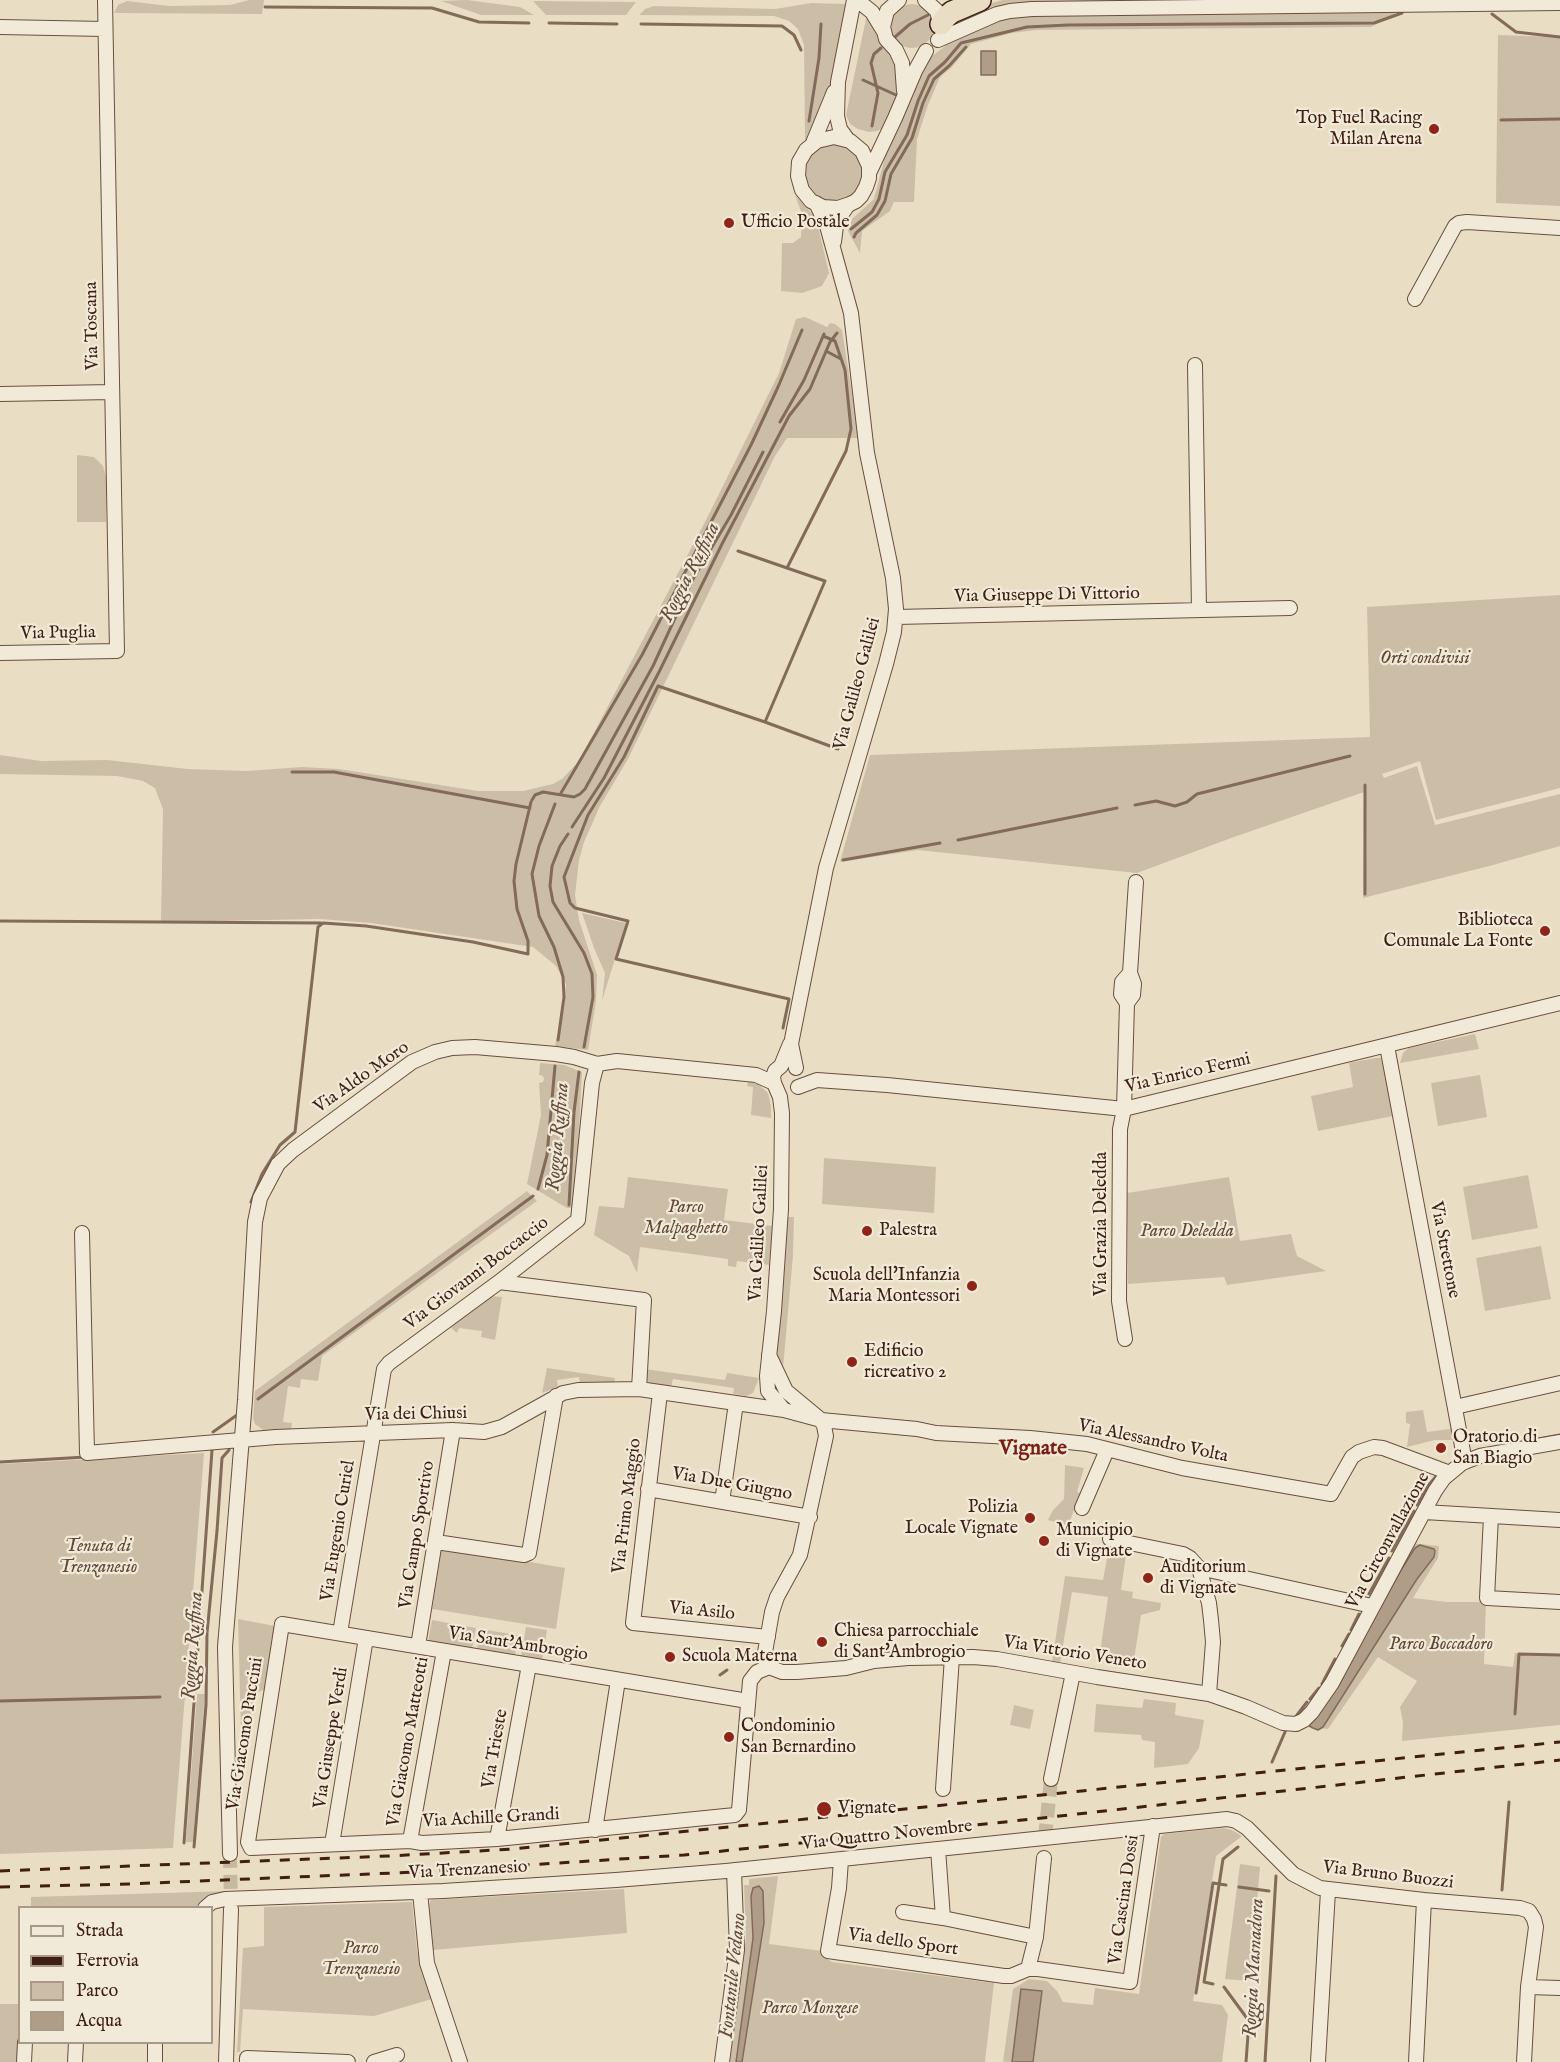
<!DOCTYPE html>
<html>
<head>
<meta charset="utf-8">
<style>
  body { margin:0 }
  #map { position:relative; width:1560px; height:2062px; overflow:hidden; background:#e9dec4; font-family:"IM FELL English",serif }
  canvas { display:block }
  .legend { position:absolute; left:18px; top:1906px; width:195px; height:138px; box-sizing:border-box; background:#f1ead9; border:2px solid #a99989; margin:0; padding:8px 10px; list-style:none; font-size:18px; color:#3e1f12 }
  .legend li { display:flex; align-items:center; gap:12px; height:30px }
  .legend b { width:30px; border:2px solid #a99989 }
</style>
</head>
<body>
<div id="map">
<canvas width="1560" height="2062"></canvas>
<ul class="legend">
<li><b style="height:8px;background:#f1ead9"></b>Strada</li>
<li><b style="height:8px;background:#3e1f12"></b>Ferrovia</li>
<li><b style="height:16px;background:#ccbea6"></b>Parco</li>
<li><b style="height:16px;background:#af9d87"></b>Acqua</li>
</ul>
</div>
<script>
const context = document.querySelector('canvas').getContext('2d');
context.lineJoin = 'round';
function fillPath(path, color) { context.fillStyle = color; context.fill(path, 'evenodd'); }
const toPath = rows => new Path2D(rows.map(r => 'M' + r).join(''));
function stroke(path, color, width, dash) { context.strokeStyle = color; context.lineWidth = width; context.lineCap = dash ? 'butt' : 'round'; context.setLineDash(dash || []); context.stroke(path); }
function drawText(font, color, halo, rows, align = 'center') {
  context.font = font + ' "IM FELL English",serif'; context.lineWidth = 4.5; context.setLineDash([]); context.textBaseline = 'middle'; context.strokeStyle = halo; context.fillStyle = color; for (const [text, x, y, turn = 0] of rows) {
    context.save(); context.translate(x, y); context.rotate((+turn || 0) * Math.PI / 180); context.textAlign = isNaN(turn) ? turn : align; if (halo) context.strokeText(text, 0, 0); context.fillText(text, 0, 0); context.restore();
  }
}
fillPath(toPath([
  [249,0,264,0,262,14,114,13,118,5,127,1,169,6,230,5],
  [467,0,520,7,534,15,481,15,441,1],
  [1003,0,1406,0,1022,3,948,31,950,25,988,4],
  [533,1,636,2,626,15,546,15],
  [811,3,847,4,835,80,811,134,805,141,804,45,798,29,789,21,774,16,639,15,645,9,654,6,775,9],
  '890 26a22 22 0 1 1 44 0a22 22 0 1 1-44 0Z',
  [1402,10,1371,27,1036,30,1012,33,971,44,952,67,940,77,928,105,917,139,914,202,894,202,890,211,862,231,860,253,848,231,852,219,874,199,887,149,895,135,926,61,950,42,977,28,1023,12],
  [867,14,897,62,899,95,885,127,877,131,869,132,858,129,850,124,846,115],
  [1498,35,1560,37,1560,206,1496,203],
  '805 173a29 29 0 1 1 58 0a29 29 0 1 1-58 0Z',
  [795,195,816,218,829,273,822,286,802,293,781,291,782,243,793,243,801,237,802,214],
  [805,317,827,327,830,323,835,324,842,330,859,438,787,438,775,456,628,759,600,806,584,842,579,860,575,895,579,920,597,975,596,1001,588,1050,555,1046,564,1008,566,984,556,966,533,947,371,923,320,919,161,922,163,809,155,788,143,781,117,776,0,774,0,755,41,761,107,760,188,769,247,771,302,767,339,769,478,791,523,791,553,784,562,779,579,761,706,520,779,373,796,319],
  [77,455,94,457,103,466,106,477,106,522,77,522],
  [1560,595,1560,788,1436,820,1420,761,1382,774,1384,778,1417,766,1435,825,1560,794,1560,846,1493,865,1363,898,1364,792,1234,837,1137,873,918,850,840,862,870,755,1370,737,1367,607],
  [582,913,626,923,602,1001,605,973,594,948],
  [1475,1034,1479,1049,1400,1063,1403,1053,1409,1048],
  [1375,1058,1381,1058,1383,1062,1393,1116,1318,1131,1311,1096,1353,1087,1349,1063],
  [540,1063,564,1065,582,1072,575,1205,571,1208,567,1208,527,1184,541,1115,539,1083,543,1082,544,1079,543,1076,539,1075],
  [1480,1075,1487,1117,1438,1126,1431,1083],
  [748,1082,758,1084,768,1093,771,1107,771,1118,751,1115,753,1087,747,1086],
  [824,1158,936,1167,934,1213,822,1204],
  [1528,1175,1538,1228,1472,1240,1463,1187],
  [628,1177,728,1189,724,1220,773,1226,769,1265,737,1261,736,1267,728,1266,728,1259,640,1247,637,1273,629,1256,594,1235,599,1206,624,1208],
  [1229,1177,1240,1241,1291,1234,1297,1256,1326,1271,1227,1285,1224,1277,1128,1284,1127,1193],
  [527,1191,537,1201,322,1356,318,1381,301,1379,300,1388,288,1386,283,1422,292,1423,291,1431,263,1430,255,1424,253,1418,255,1391],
  [785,1217,794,1217,793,1256,783,1368,778,1362,777,1351,783,1273],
  [1541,1246,1551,1299,1485,1311,1476,1258],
  [489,1296,502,1297,495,1340,481,1337,482,1331,459,1328,457,1333,449,1326],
  [547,1368,615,1378,614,1384,580,1384,579,1377,557,1380,558,1387,542,1393],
  [644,1369,725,1380,727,1373,759,1378,753,1393,746,1396,733,1394,734,1388,673,1379,671,1387,653,1385,646,1381],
  [1423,1410,1427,1432,1450,1429,1449,1416,1452,1415,1457,1440,1435,1440,1407,1447,1410,1424,1406,1423,1406,1412],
  [204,1453,173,1848,0,1854,0,1464],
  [1065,1465,1084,1468,1077,1492,1086,1494,1076,1505,1068,1526,1048,1520,1053,1510,1064,1499],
  [1110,1542,1120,1544,1118,1554,1126,1555,1121,1590,1133,1592,1132,1598,1161,1603,1160,1610,1141,1615,1135,1653,1136,1665,1099,1660,1108,1597,1072,1592,1060,1663,1052,1662,1065,1576,1103,1580],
  [1411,1543,1439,1546,1438,1558,1413,1598,1447,1602,1486,1602,1484,1664,1513,1667,1515,1653,1560,1654,1560,1725,1402,1741,1403,1723,1400,1707,1417,1681,1378,1657,1328,1729,1317,1728,1309,1725,1337,1683],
  [442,1547,565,1568,556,1629,432,1609],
  [238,1619,275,1626,265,1689,254,1694,242,1770],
  [432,1620,476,1628,472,1649,428,1642],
  [526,1627,547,1630,542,1660,521,1656],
  [480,1629,518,1635,515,1655,477,1649],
  [197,1694,205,1694,193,1842,186,1842],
  [1144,1699,1176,1703,1175,1715,1204,1720,1199,1748,1188,1764,1154,1768,1155,1742,1142,1740,1141,1735,1094,1732,1096,1704,1142,1708],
  [1014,1705,1034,1710,1030,1729,1010,1725],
  [1223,1828,1232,1830,1242,1836,1216,1856,1193,2001,1222,2005,1228,2015,1222,2062,1003,2062,1013,1989,1029,1979,1047,1981,1057,1991,1063,2002,1093,2005,1095,1988,1139,1994,1161,1837,1164,1834],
  [1240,1864,1260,1867,1250,1981,1225,1979],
  [778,1876,769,1944,822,1951,823,1956,832,1962,994,1983,985,2062,730,2062,746,1937,744,1885,749,1885,749,1879],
  [624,1889,627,1933,433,1950,429,1904,431,1900],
  [231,1891,199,1907,31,1908,31,1897],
  [412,1902,417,1951,432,1999,374,2016,243,2009,240,2052,237,2052,243,1948,264,1946,264,1907],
  [0,2004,19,2004,20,2062,0,2062]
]), '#ccbea6');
const water = toPath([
  [981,51,996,51,996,75,981,75,981,51],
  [1420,1545,1434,1549,1435,1551,1434,1557,1417,1579,1323,1727,1318,1730,1313,1728,1309,1726,1338,1683,1401,1570,1415,1548,1420,1545],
  [759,1886,763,1891,764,1923,742,2062,736,2062,753,1938,751,1896,753,1888,759,1886],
  [1021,1989,1042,1991,1033,2062,1012,2062,1021,1989]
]);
fillPath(water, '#af9d87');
stroke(water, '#826b58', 1.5);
stroke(toPath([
  [265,7,432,8,479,22,529,23],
  [1492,14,1516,32,1560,37],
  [549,23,617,24],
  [641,24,782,26,794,35,801,50],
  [895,37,910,24,928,15],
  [863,80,896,95],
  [1501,120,1560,119],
  [809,121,819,58,821,24],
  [872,126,878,93,871,63,874,54,881,48],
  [851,229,872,212,879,199,885,172,907,135,918,101,929,76,945,62,961,43,1027,27,1068,25,1374,23,1402,13],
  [854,237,856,233,877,215,885,201,891,174,912,138,923,103,934,79,949,66,966,47],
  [826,351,841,359],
  [780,422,804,380,824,334],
  [738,551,787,568],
  [765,722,838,749],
  [292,772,334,772,530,808],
  [561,793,642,655,751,445,778,387,802,330],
  [532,800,535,795,543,792,574,797,580,794,585,789,653,666,693,579,731,515,763,452],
  [555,804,539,846,532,874,539,916,554,947,563,977,564,997,558,1040],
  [1135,805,1156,801,1175,806,1187,802,1197,794,1350,756],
  [572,827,604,778,659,672,722,544,789,416,810,389,830,342,837,333],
  [568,834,560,846,552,866,550,886,553,902,584,953,592,974,593,997,584,1047],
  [958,840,1117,808],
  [843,860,940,843],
  [1365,894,1365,785],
  [0,921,321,923],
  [783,1028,789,999,616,959,628,921,575,908,570,903,564,877,588,815,624,757,658,686,765,722,825,581,787,568,846,451,851,429,845,370,835,341,823,336],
  [538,1189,547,1155,555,1066],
  [251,1202,262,1174,280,1145,295,1132,318,927,323,923,366,926,473,942,528,954,528,941,517,909,514,881,516,864,531,802],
  [569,1205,574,1112,579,1072],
  [258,1399,533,1196],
  [213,1432,237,1415],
  [1517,1443,1560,1435],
  [0,1462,86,1457],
  [1417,1505,1427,1487,1439,1473],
  [1392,1551,1414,1511],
  [1369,1594,1389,1558],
  [1351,1630,1359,1614],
  [1342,1646,1349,1634],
  [720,1675,727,1670],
  [1322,1684,1335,1659],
  [1310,1699,1319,1688],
  [0,1701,160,1697],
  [1515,1714,1519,1654,1560,1655],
  [1297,1715,1307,1702],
  [1272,1762,1285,1732],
  [184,1843,212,1450],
  [194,1847,206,1705,207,1633,217,1531,222,1458,229,1450],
  [1239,1887,1269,1891],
  [1502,1890,1509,1802],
  [1213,1984,1204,1982,1223,1859,1238,1847],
  [1224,1987,1249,2021,1246,2062],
  [1196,1993,1213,1883,1226,1885],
  [1265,2062,1276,1876]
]), '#826b58', 3);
stroke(toPath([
  [1045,1838,1051,1779],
  [230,1854,231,1909]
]), '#c7b8a0', 14, [14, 7]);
const minor = toPath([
  [857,0,872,12,883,30],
  [899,0,887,11,883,27,886,39,896,50,902,63,904,91],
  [925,0,937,11,941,27],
  [0,27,105,29],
  [938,40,997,14,1010,11,1032,9,1560,3],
  [848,140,840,129,837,116,838,82,854,0],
  [813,143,834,92],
  [870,171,895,118,915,71,926,51],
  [834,242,836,226,841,215,848,205,856,201,861,196,866,187,869,178,869,166,862,151,850,141,834,137,817,141,806,150,799,162,798,176,802,190,811,201,823,207,838,208,850,204],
  [1415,299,1455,226,1459,223,1467,222,1560,228],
  [1195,365,1199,610],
  [0,394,112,392],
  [896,617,1290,608],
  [0,653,117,651,105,0],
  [1127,1003,1133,995,1134,984,1130,973,1136,882],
  [1387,1046,1465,1462],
  [796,1068,791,1044,826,868,886,664,894,632,896,609,893,578,867,453,851,313,827,226,816,203],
  [798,1087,817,1080,887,1085,1124,1109,1560,1003],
  [82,1233,87,1453,276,1437,453,1430,484,1432,502,1427,563,1393,578,1390,639,1389,784,1410,821,1420,917,1429,936,1433,1030,1438,1087,1444,1182,1468,1331,1494,1352,1457,1359,1452,1374,1447,1383,1448,1450,1473],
  [499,1282,644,1300,639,1389],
  [1125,1339,1119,1301,1120,1129,1124,1109,1127,1003,1121,994,1122,982,1130,973],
  [660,1393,633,1623,768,1637],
  [1455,1407,1560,1383],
  [784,1410,768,1391,767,1376,774,1311,781,1209,782,1113,780,1097,774,1083,773,1077,775,1071,781,1066,790,1044],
  [648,1489,810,1517],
  [722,1502,736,1403],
  [1082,1508,1107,1450],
  [1424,1512,1560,1520],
  [1491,1516,1487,1598,1560,1602],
  [1110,1539,1183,1554,1190,1558,1199,1568,1372,1606],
  [436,1542,524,1555,529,1553,556,1396],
  [1199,1568,1209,1603,1211,1620,1213,1642,1209,1694],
  [340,1633,384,1369,389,1363,499,1282,578,1220,592,1083,597,1064],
  [418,1646,453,1430],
  [769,1667,782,1672,797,1672,846,1668,874,1661,908,1658,973,1657,997,1659,1097,1677,1209,1694,1246,1707,1283,1723,1296,1724,1304,1720,1312,1712,1332,1683,1435,1491,1444,1478,1462,1463,1480,1456,1560,1442],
  [769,1667,764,1658,772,1612,777,1597,800,1555,826,1436,824,1426,821,1420,786,1391,769,1355],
  [748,1701,282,1624,248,1842,251,1848,410,1841,422,1843,497,1839,735,1815,739,1810,750,1681,757,1672,769,1667],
  [1051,1779,1073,1673],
  [943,1789,952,1657],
  [595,1830,618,1680],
  [497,1839,529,1665],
  [410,1841,444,1651],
  [332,1844,366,1638],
  [938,1849,943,1918,1036,1937],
  [230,1854,225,1647,245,1400,255,1222,260,1198,278,1164,293,1150,412,1062,435,1052,452,1048,475,1047,556,1054,574,1057,597,1064,617,1061,756,1075,774,1083],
  [841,1860,839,1888,828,1951,1004,1976,1011,1976,1028,1969,1038,1969,1130,1982,1153,1826],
  [420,1892,427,1963,460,2062],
  [205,1908,212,1902,225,1899,443,1891,616,1880,726,1871,1227,1819,1236,1821,1247,1828,1293,1874,1320,1888,1424,1900,1520,1908,1529,1911,1534,1919,1536,1927,1528,1987,1524,2062],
  [903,1912,943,1918],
  [1028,1969,1036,1937,1044,1858],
  [1528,1987,1560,1988],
  [24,2062,25,2042],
  [75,2062,76,2042],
  [155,2062,155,2042],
  [226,2062,231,1909],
  [247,2062,247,2058,348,2062],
  [374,2062,397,2055],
  [722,2062,737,1950,734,1870],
  [1318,2062,1328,1891],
  [1416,2062,1424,1900]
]);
const highway = toPath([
  [941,24,946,17,952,12,980,0]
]);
stroke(minor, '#694f3e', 16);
stroke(highway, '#3e1f12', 24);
stroke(minor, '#f1ead9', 14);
stroke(highway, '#e9dec4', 21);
stroke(toPath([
  [0,1871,389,1856,513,1849,1560,1742],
  [0,1887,128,1884,417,1872,684,1855,1033,1819,1560,1760]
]), '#3e1f12', 3, [10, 10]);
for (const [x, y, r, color] of [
  [1434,129,6,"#8f2418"],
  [729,223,6,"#8f2418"],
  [1545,931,6,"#8f2418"],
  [867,1231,6,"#8f2418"],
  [972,1286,6,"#8f2418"],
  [852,1362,6,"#8f2418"],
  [1441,1448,6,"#8f2418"],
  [1030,1518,6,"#8f2418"],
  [1044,1541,6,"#8f2418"],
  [1148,1578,6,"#8f2418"],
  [822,1642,6,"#8f2418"],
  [670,1657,6,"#8f2418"],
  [729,1737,6,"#8f2418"],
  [824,1809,8,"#8f2418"]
]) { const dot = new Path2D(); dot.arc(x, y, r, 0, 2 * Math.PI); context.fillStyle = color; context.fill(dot); stroke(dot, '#f1ead9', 2); }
drawText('18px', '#3e1f12', '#f1ead9', [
  ["Top Fuel Racing",1422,119,"right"],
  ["Milan Arena",1422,140,"right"],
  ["Ufficio Postale",741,223],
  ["Biblioteca",1533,921,"right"],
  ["Comunale La Fonte",1533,942,"right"],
  ["Palestra",879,1231],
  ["Scuola dell'Infanzia",960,1276,"right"],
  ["Maria Montessori",960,1297,"right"],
  ["Edificio",864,1352],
  ["ricreativo 2",864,1373],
  ["Oratorio di",1453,1438],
  ["San Biagio",1453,1459],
  ["Polizia",1018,1508,"right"],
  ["Locale Vignate",1018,1529,"right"],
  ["Municipio",1056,1531],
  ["di Vignate",1056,1552],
  ["Auditorium",1160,1568],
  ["di Vignate",1160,1589],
  ["Chiesa parrocchiale",834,1632],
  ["di Sant'Ambrogio",834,1653],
  ["Scuola Materna",682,1657],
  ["Condominio",741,1727],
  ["San Bernardino",741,1748],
  ["Vignate",838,1809]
], 'left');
drawText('18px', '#3e1f12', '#f1ead9', [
  ["Via Toscana",93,326,-91],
  ["Via Giuseppe Di Vittorio",1047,596,-1],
  ["Via Puglia",58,634,-1],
  ["Via Galileo Galilei",858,684,-75],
  ["Via Enrico Fermi",1188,1074,-13],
  ["Via Aldo Moro",362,1078,-35],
  ["Via Grazia Deledda",1102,1224,-90],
  ["Via Galileo Galilei",760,1233,-87],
  ["Via Strettone",1444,1250,79],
  ["Via Giovanni Boccaccio",477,1274,-37],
  ["Via dei Chiusi",416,1415,-1],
  ["Via Alessandro Volta",1153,1442,12],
  ["Via Due Giugno",732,1485,10],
  ["Via Primo Maggio",628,1506,-83],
  ["Via Eugenio Curiel",339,1531,-81],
  ["Via Campo Sportivo",418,1535,-81],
  ["Via Circonvallazione",1389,1541,-61],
  ["Via Asilo",702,1612,6],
  ["Via Sant'Ambrogio",518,1645,9],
  ["Via Vittorio Veneto",1075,1654,9],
  ["Via Giacomo Puccini",246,1734,-81],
  ["Via Giuseppe Verdi",332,1738,-81],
  ["Via Giacomo Matteotti",409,1742,-80],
  ["Via Trieste",496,1749,-80],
  ["Via Achille Grandi",491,1819,-3],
  ["Via Quattro Novembre",887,1836,-6],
  ["Via Trenzanesio",468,1871,-3],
  ["Via Bruno Buozzi",1388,1876,7],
  ["Via Cascina Dossi",1125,1900,-82],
  ["Via dello Sport",903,1943,8]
]);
drawText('italic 18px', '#624737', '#f1ead9', [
  ["Orti condivisi",1425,659],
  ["Parco",686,1208],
  ["Malpaghetto",686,1229],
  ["Parco Deledda",1187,1232],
  ["Tenuta di",98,1547],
  ["Trenzanesio",98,1568],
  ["Parco Boccadoro",1441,1645],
  ["Parco",361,1949],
  ["Trenzanesio",361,1970],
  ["Parco Monzese",810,2009]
]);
drawText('italic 20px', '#664b3b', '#f1ead9', [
  ["Roggia Ruffina",691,573,-63],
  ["Roggia Ruffina",559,1137,-85],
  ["Roggia Ruffina",194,1646,-86],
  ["Roggia Masnadora",1255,1968,-87],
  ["Fontanile Vedano",734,1976,-84]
]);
drawText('bold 21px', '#7a1f14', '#f1ead9', [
  ["Vignate",1033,1450]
]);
</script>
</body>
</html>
